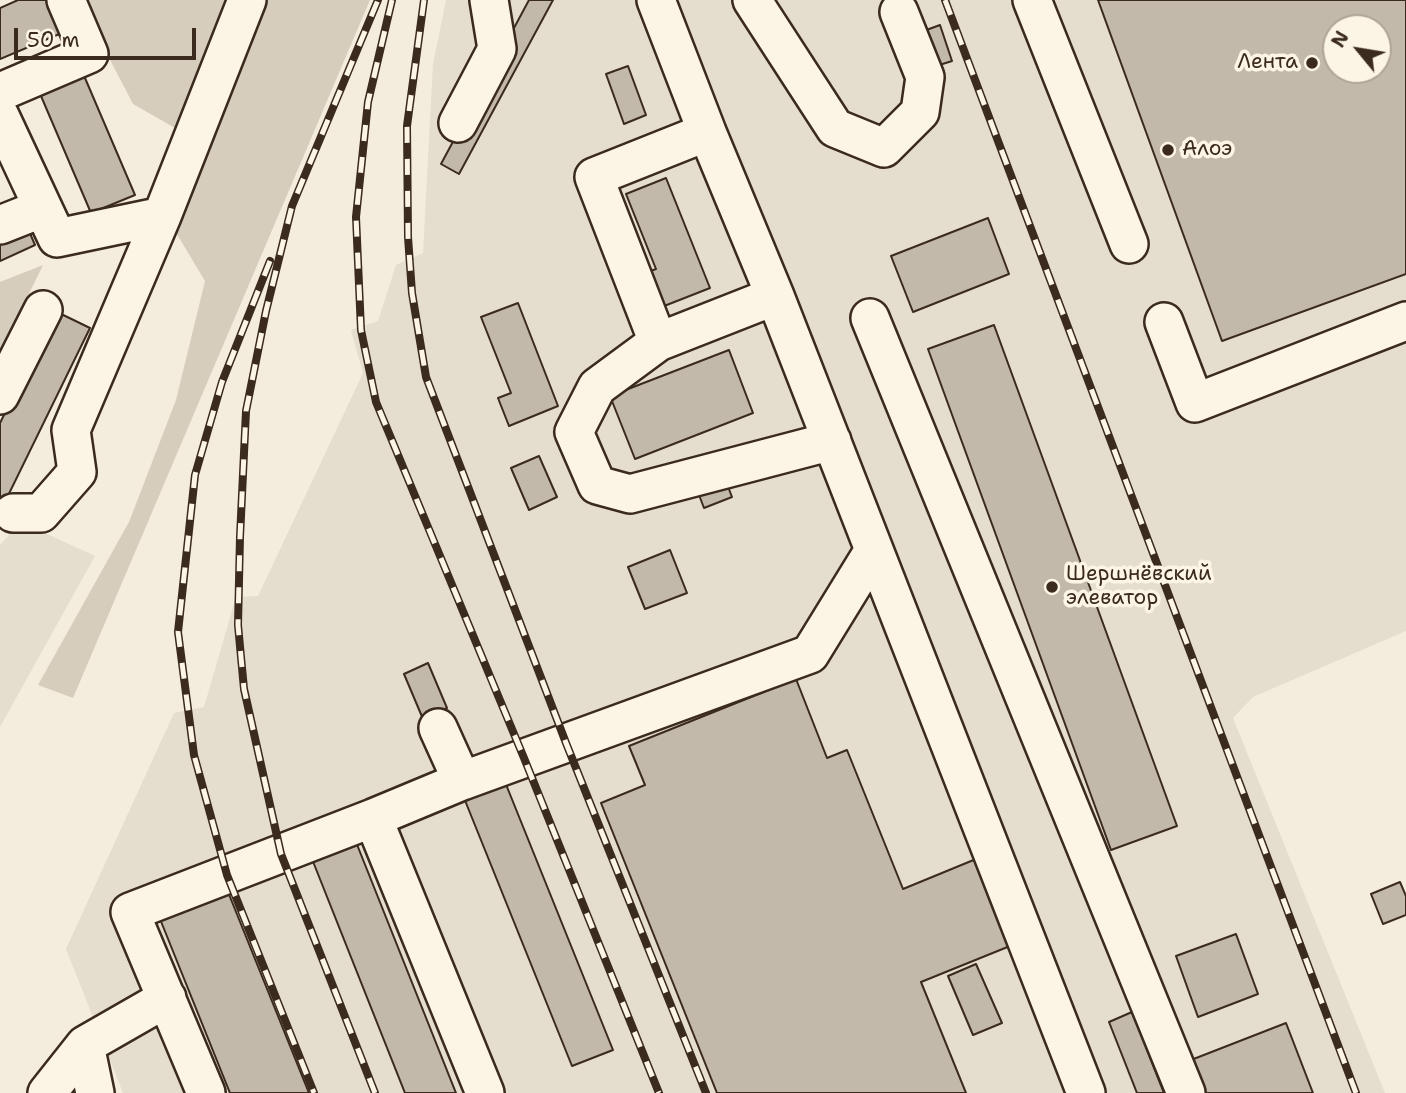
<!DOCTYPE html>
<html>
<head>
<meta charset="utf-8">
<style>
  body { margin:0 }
  #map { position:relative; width:1406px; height:1093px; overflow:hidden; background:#f4eddd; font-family:"Shantell Sans",sans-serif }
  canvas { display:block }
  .north { position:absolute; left:1322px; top:14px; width:70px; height:70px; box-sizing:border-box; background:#fcf5e5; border:2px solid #afa495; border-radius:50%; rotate:300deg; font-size:19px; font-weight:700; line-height:28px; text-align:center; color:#3b2a1e }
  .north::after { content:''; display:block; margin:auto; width:24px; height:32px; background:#3b2a1e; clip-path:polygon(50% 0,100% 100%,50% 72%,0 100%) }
  .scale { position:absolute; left:14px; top:28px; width:182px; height:32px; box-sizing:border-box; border:4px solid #3b2a1e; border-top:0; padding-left:9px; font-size:21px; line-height:24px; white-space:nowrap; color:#3b2a1e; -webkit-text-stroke:5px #fcf5e5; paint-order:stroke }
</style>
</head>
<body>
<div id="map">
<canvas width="1406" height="1093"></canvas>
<div class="north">N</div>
<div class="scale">50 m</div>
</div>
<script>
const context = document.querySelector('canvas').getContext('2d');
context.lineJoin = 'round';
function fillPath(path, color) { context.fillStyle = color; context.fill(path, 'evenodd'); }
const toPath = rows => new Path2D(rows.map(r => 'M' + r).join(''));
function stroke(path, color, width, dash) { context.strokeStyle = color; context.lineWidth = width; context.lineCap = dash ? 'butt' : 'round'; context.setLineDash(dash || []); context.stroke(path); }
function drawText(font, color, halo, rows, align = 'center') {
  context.font = font + ' "Shantell Sans",sans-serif'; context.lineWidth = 7; context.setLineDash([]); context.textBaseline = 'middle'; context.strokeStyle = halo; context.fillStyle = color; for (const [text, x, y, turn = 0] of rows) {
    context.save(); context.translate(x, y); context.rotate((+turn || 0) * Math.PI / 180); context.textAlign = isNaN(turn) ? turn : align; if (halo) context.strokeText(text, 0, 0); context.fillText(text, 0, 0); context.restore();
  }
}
fillPath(toPath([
  [446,0,1406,0,1406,631,1253,697,1233,718,1385,1093,123,1093,66,949,174,713,204,707,236,597,258,596,363,373,351,330,378,321,396,265,423,253,433,64],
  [1336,28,1378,28,1378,70,1336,70],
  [21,522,95,556,0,727,0,545]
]), '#e5ddce');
fillPath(toPath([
  [79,0,228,0,175,128,133,104],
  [263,0,370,0,73,698,38,685,129,522,176,400,205,281,172,226],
  [43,265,0,353,0,282]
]), '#d6cdbd');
const building = toPath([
  [18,0,50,0,64,32,0,59,0,8,18,0],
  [529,0,553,0,459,174,441,164,529,0],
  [1098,0,1406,0,1406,274,1222,341,1098,0],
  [1336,28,1378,28,1378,70,1336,70,1336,28],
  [940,25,952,61,933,67,921,32,940,25],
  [628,66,646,115,624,124,606,74,628,66],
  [82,71,135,195,91,213,38,89,82,71],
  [666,178,710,288,654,310,640,275,656,269,626,194,666,178],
  [988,218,1009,274,913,312,891,256,988,218],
  [26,224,35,245,0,261,0,236,26,224],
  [518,303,558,406,509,426,498,398,511,393,481,317,518,303],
  [55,311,90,328,0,512,0,423,55,311],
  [994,325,1177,826,1111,850,928,349,994,325],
  [729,350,753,413,635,459,610,396,729,350],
  [539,456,557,497,529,510,511,468,539,456],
  [722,471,732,497,704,508,694,482,722,471],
  [670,550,687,593,645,609,628,567,670,550],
  [428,663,447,708,423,719,404,674,428,663],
  [796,679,827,758,847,750,903,889,976,859,1010,946,921,982,966,1093,717,1093,601,803,645,785,629,746,796,679],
  [503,777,613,1050,572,1066,462,793,503,777],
  [356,842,456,1093,405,1093,312,859,356,842],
  [224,882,309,1093,230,1093,156,909,224,882],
  [1400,882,1406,896,1406,915,1383,924,1371,894,1400,882],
  [1236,934,1258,994,1198,1017,1176,956,1236,934],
  [976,964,1002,1023,973,1035,948,976,976,964],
  [1132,1012,1164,1093,1137,1093,1109,1022,1132,1012],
  [1286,1023,1313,1093,1204,1093,1191,1060,1286,1023]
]);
fillPath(building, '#c3b9aa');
stroke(building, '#3b2a1e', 2);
const minor = toPath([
  [656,0,707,132,775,296,1086,1093],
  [752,0,835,128,884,148,920,112,925,77,899,12],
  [1032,0,1129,244],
  [0,92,89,54,66,0],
  [0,116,57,238,162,216],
  [458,123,497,49,489,0],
  [0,225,43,208],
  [775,296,658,342,597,387,574,432,597,485,630,494,832,441],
  [870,318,1186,1093],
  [1164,322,1195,403,1406,321],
  [658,342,594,177,707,132],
  [0,395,43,310],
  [13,513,41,513,77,472,71,430,162,216,247,0],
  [438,728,462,781],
  [373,818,485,1093],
  [85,1045,95,1093],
  [47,1093,85,1045,167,998],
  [206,1093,130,912,373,818,462,781,810,654,874,550]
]);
stroke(minor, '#3b2a1e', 42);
stroke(minor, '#fcf5e5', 37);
const rail = toPath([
  [392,0,368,102,356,217,361,330,376,402,524,758,659,1093],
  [424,0,407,126,408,237,412,293,426,377,566,743,706,1093],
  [945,0,1356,1093],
  [270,261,222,382,195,475,178,632,194,755,227,875,314,1093],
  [375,1093,281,854,244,689,238,625,240,537,246,411,266,311,292,206,378,0]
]);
stroke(rail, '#3b2a1e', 8);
stroke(rail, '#fcf5e5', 5, [16]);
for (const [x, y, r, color] of [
  [1312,63,7,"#3b2a1e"],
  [1168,150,7,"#3b2a1e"],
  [1052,587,7,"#3b2a1e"]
]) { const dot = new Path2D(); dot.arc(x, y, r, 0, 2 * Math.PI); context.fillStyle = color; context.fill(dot); stroke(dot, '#fcf5e5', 2.5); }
drawText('21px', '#3b2a1e', '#fcf5e5', [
  ["Лента",1298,63,"right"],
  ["Алоэ",1182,150],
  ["Шершнёвский",1066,575],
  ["элеватор",1066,599]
], 'left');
</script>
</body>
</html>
